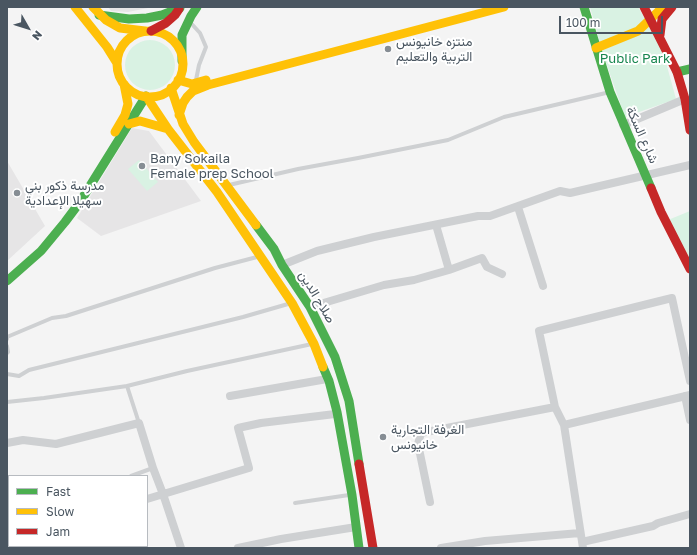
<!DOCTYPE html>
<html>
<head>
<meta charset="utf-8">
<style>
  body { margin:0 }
  #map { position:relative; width:697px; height:555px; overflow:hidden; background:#f4f4f4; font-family:"Golos Text",sans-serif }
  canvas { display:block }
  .frame { position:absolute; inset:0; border:8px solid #4a5661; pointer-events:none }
  .legend { position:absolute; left:8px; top:475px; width:140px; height:72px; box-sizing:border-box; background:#fff; border:1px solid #b7bbc0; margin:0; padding:5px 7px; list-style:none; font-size:12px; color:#4a5661 }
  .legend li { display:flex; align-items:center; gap:8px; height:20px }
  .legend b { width:20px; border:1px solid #b7bbc0 }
  .north { position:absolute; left:8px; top:8px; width:40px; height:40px; -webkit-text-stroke:3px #fff; paint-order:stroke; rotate:129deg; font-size:11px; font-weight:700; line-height:16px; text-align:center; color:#4a5661 }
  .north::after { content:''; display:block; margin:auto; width:14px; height:18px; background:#4a5661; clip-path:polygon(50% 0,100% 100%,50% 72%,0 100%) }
  .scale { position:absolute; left:559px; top:16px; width:104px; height:18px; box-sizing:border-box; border:2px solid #4a5661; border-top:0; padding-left:5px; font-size:12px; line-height:14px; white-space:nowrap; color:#4a5661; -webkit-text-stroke:3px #fff; paint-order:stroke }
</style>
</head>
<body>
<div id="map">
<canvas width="697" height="555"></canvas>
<div class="frame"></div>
<ul class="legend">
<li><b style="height:5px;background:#4caf50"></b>Fast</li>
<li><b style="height:5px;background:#ffc107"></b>Slow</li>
<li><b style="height:5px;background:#c62828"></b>Jam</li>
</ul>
<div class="north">N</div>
<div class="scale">100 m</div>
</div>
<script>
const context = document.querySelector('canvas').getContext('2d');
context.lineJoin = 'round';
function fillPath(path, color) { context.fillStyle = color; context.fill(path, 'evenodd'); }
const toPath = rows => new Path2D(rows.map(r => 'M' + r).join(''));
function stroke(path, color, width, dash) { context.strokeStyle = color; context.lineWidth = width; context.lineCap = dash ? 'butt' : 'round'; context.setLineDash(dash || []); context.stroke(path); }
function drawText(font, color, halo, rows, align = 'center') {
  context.font = font + ' "Golos Text",Vazirmatn,sans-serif'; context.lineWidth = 4; context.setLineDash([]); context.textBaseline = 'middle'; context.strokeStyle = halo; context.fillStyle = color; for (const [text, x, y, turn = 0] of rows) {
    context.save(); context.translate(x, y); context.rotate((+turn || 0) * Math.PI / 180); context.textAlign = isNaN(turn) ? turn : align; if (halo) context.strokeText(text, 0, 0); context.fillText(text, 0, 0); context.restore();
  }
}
fillPath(toPath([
  [108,7,153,7,128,12,111,11],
  [132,128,149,131,201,201,101,236,77,218],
  [7,161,45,226,7,261]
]), '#e6e5e6');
fillPath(toPath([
  [590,7,638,7,662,48,676,99,625,117,604,57],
  '125 65a25 25 0 1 1 50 0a25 25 0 1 1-50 0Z',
  [139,160,158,182,147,191,128,169],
  [690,211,690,262,668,220]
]), '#d9f2e3');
stroke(toPath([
  [189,21,200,33,206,47,199,65,196,80],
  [229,185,298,169,358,158,448,140,504,117,610,92],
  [7,339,7,337,52,318,66,316,215,268,257,257],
  [7,346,8,352,7,353],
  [7,374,19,376,29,370,243,317,288,304],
  [127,386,139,423],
  [7,402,44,398,127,386,187,371,312,344],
  [131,476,153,468],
  [7,491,9,491],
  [295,503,349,495]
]), '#ced0d2', 4);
stroke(toPath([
  [623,125,685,99],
  [518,207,543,286],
  [436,225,449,270],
  [282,265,317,251,374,237,478,216,490,216,560,191,570,193,690,165],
  [310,307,384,285,414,280,449,270,482,258,487,267,502,274],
  [230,396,327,379],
  [685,396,690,420],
  [564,425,690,395],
  [7,443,23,440,56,444,139,423,153,468,163,494,181,548],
  [147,499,249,468,238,428,261,423,335,414],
  [430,502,418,444,421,433,555,407],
  [7,518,9,518],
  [582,542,653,526,658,523,690,514],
  [54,546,54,548],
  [238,548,281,539,356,527],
  [441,548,485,541,580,533],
  [583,548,564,425,555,407,539,331,672,298,690,381]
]), '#ced0d2', 8);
stroke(toPath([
  [584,7,610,92,651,188],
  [99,15,129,19,147,18,162,15,180,8],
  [182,61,182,35,191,16,197,7],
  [677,72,690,69],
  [256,225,274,249,282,265,310,307,335,357,349,401,359,464],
  [7,281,41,251,65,222,80,202,146,96],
  [323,367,329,381,337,412,352,495,359,548]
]), '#4caf50', 9);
stroke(toPath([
  [75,7,107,47,117,63],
  [93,7,106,20,120,28,145,31],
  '117 64a33 33 0 1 1 66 0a33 33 0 1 1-66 0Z',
  [596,48,638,31,663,7],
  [178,80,192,84,206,80],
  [171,88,183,124,194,142,256,225],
  [146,96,168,129,217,192,292,303,314,344,323,367],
  [179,115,183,103,187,97,193,91,208,85,504,7],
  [129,124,140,121,168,129],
  [115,132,125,115,128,104,124,84]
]), '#ffc107', 9);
stroke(toPath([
  [644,7,677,72,685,99,690,130],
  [151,31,166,23,175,15,179,9],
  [660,35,662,19,672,7],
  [651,188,661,212,690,269],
  [359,464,373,548]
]), '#c62828', 9);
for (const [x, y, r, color] of [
  [388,49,4,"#868d94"],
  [142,166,4,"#868d94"],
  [17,193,4,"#868d94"],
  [383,437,4,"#868d94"]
]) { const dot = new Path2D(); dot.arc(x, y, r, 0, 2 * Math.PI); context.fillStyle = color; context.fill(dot); stroke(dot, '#fff', 1.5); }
drawText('13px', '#4a5661', '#fff', [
  ["منتزه خانيونس",396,42],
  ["التربية والتعليم",396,57],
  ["Bany Sokaila",150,159],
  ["Female prep School",150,174],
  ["مدرسة ذكور بني",25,186],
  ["سهيلا الإعدادية",25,201],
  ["الغرفة التجارية",391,430],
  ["خانيونس",391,445]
], 'left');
drawText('13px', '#17864f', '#fff', [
  ["Public Park",635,59]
]);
drawText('13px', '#4a5661', '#fff', [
  ["شارع السكة",642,135,66],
  ["صلاح الدين",317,297,59]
]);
</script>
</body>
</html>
